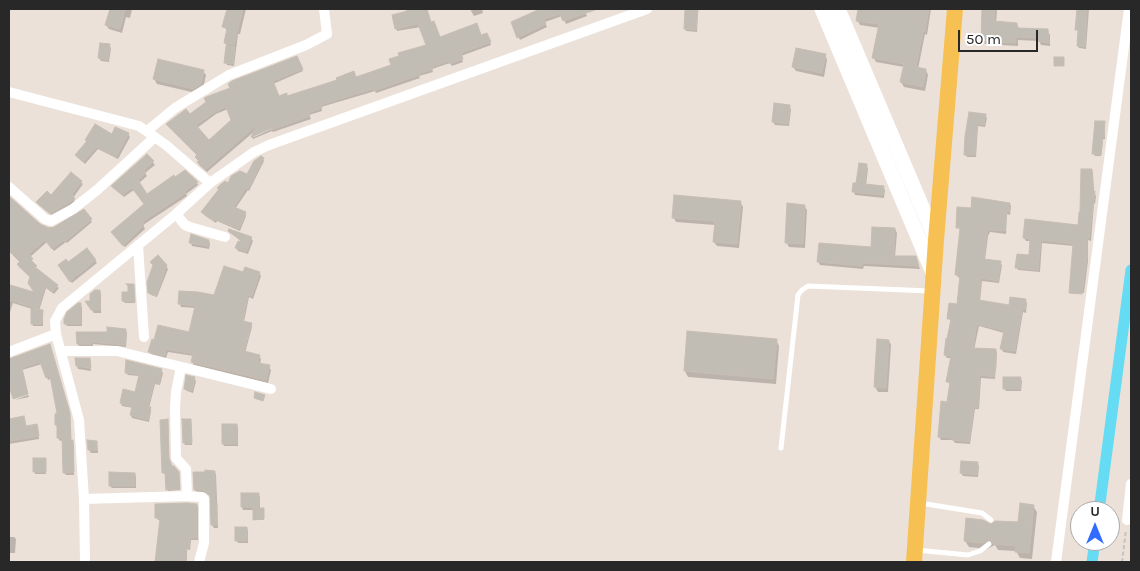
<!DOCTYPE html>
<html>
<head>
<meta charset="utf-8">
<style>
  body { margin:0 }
  #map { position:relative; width:1140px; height:571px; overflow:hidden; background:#ebe1d8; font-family:Karla,sans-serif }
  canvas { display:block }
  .frame { position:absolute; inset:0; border:10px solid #282828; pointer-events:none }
  .north { position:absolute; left:1070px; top:501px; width:50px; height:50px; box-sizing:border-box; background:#fff; border:1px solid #a9a9a9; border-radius:50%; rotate:0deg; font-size:14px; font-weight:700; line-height:20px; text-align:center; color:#282828 }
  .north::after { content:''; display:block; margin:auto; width:18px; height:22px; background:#326cff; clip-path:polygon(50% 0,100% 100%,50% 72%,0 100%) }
  .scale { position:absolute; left:958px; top:30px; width:80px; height:22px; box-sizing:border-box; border:2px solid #282828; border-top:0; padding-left:6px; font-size:15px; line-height:18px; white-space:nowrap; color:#282828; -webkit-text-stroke:4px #fff; paint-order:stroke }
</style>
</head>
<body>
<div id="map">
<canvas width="1140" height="571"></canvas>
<div class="frame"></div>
<div class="north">U</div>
<div class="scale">50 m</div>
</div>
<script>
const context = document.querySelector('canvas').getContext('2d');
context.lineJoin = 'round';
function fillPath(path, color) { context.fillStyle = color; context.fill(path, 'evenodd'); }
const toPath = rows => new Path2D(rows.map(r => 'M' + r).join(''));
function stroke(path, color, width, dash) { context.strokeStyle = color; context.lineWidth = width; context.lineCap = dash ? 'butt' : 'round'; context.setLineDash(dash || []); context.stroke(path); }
fillPath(toPath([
  [110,9,132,9,130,18,126,17,122,33,109,29,106,25],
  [228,9,246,9,240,34,238,34,234,66,227,65,226,62,228,47,225,43,228,32,224,27],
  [407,9,423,9,440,38,488,37,491,45,461,56,463,62,452,66,450,63,432,69,433,72,419,76,420,78,376,93,375,91,365,94,321,107,322,111,309,115,311,119,273,132,272,131,253,139,252,137,256,130,207,172,199,165,198,156,169,127,298,60,303,71,273,84,279,97,287,97,356,79,392,66,428,46,421,27,397,31,396,28,408,12],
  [228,109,232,121,209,141,197,128,216,114],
  [277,124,278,126,254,137,254,134],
  [470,9,482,9,483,13,474,16],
  [543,9,593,9,585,12,587,16,566,24,562,16,545,22,547,27,520,40,512,22],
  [687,9,697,9,698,12,697,32,686,31,685,28],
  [859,9,931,9,927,35,925,34,918,69,926,70,928,75,925,91,904,87,901,82,904,67,876,62,874,58,880,28,860,25,857,20],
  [984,9,996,9,997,11,996,23,1017,24,1019,29,1047,31,1050,35,1050,46,1041,45,1039,41,1018,40,1018,46,985,44,983,40],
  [1078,9,1089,9,1086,49,1079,48,1078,46,1079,32,1076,29],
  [109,46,111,48,109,62,101,61,99,58],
  [825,55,827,60,824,77,796,71,793,67],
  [203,71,206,75,203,89,196,93,157,84,154,79],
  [789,106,791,109,789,126,775,125,773,122],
  [970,113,985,115,987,118,985,127,978,126,976,157,967,157,965,154],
  [1104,122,1105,139,1103,139,1101,156,1095,156,1094,154],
  [116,129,128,134,130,137,118,159,98,149,85,164,78,157,112,135],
  [147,155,155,165,145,173,147,176,138,184,147,195,197,183,198,185,186,194,187,196,143,225,145,229,125,247,114,235,145,205,134,190,124,197,113,186],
  [263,159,264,161,249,191,248,190,235,209,245,213,246,216,240,231,217,221,216,223,204,215,203,212,229,185,247,176],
  [866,165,868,168,866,186,883,187,885,190,884,198,855,195,854,192],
  [1091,170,1093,173,1094,192,1096,196,1095,204,1094,203,1091,241,1088,240,1088,261,1084,293,1071,291,1074,246,1042,243,1040,272,1018,270,1017,267,1030,257,1031,241,1026,241,1024,238,1079,226],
  [71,174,83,184,73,198,75,202,53,216,39,205,51,197],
  [9,198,42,227,54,228,83,211,92,222,67,243,66,242,54,251,47,242,30,257,36,270,59,288,54,294,46,288,39,311,42,311,43,314,43,326,33,326,32,323,32,309,13,303,9,315,9,294,11,286,37,294,31,278,19,267,18,265,21,263,9,251,9,231,16,224,9,217],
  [740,202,743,207,739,248,717,246,714,242,715,225,676,222,674,218],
  [1010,204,1011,206,1010,215,1007,214,1006,234,990,232,988,236,985,260,1000,263,1002,265,999,283,982,281,980,302,1010,306,1025,301,1027,303,1026,313,1023,312,1016,354,1003,352,1002,349,1004,333,979,326,974,350,995,350,997,353,995,379,981,378,979,409,975,409,970,444,955,443,953,440,941,440,939,437,948,403,951,385,948,382,952,358,947,358,945,355,952,322,949,319,958,306,961,278,958,277,956,274,961,230,957,227,972,209],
  [804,206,807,210,805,248,789,247,786,242],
  [895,229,897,233,895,257,917,261,920,269,864,266,863,269,820,265,818,261,872,249],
  [229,231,251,238,253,241,248,254,238,251,236,248,244,244],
  [209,241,210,244,209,249,192,246,191,243],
  [87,250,97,263,72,283,60,268],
  [166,266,168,269,157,297,151,295,149,292],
  [259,273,261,276,253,299,249,297,244,322,251,324,252,327,245,353,259,356,261,359,260,365,269,367,271,370,268,383,194,365,192,362,194,356,168,352,166,358,151,354,150,352,189,334,195,308,181,307,180,304,215,297,244,274],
  [133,285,135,303,125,303,123,301,129,293],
  [100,291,101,294,101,313,94,313,87,303,92,303],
  [80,305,82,307,82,326,67,326,65,323],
  [125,330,127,333,126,347,93,344,93,346,79,346,78,344,108,333],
  [776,340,779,346,776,384,688,377,685,371],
  [889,341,891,345,888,392,878,392,875,387],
  [49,345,70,416,71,442,74,444,74,475,66,475,64,473,63,440,60,441,58,438,58,427,56,425,58,415,52,378,48,380,42,364,22,370,26,383,9,391,9,373,12,371,9,359],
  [89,359,91,371,78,369,77,366],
  [161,370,163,373,160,385,155,384,149,408,151,411,149,422,132,418,131,415,133,408,122,406,121,403,136,393,140,376,128,375,126,373],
  [194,378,196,381,193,393,187,391,185,389],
  [1020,379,1022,381,1021,391,1006,391,1004,388],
  [28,395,29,397,15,400],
  [24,418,26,427,38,428,39,439,9,444,9,420],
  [168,420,169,461,171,467,179,474,180,490,168,491,166,474,163,472],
  [191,422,192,445,185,445,184,443],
  [237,425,238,428,238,446,224,446,223,443],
  [97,442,98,453,91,453,89,450],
  [34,460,45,460,46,474,35,474],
  [977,464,979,466,978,477,963,476,961,473],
  [214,472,216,474,218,528,214,528,212,525,211,497,206,493,196,492,195,489],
  [135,474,136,477,136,488,112,488,110,486],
  [258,495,260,497,260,510,264,510,264,520,254,520,254,510,243,510,242,507],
  [196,505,198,507,198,540,191,540,190,550,187,549,187,562,155,562,155,560,157,560,161,520,158,520,157,518],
  [1033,506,1037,512,1032,559,1020,558,1016,551,998,550,995,545,987,549,969,547,965,541,1019,524],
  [247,528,248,531,248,543,238,543,237,540],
  [9,537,14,537,16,539,15,553,9,553]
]), '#0003');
stroke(toPath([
  [1099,511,1131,270],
  [1092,562,1095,541]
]), '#65dcf4', 11);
const building = toPath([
  [110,9,125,9,120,29,105,25,110,9],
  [227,9,243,9,234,45,224,43,227,28,222,27,227,9],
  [406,9,427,9,431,22,434,21,440,37,477,23,481,35,487,33,491,42,461,53,463,59,450,64,448,61,432,67,433,69,419,74,419,75,374,91,373,89,363,92,321,105,322,108,309,113,310,116,271,130,272,128,251,137,257,125,205,170,197,162,199,161,195,157,197,155,166,124,186,109,190,114,206,102,204,98,206,97,230,88,228,84,232,81,297,56,303,69,273,81,279,96,287,93,287,96,337,80,336,78,354,71,356,77,391,65,389,59,399,56,398,53,426,45,418,24,395,29,392,15,407,11,406,9],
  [226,107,231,120,209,140,196,125,215,112,226,107],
  [540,9,595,9,595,10,563,21,560,14,544,19,546,24,517,38,511,22,540,9],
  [685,9,698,9,696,30,684,29,685,9],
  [858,9,929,9,925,31,923,31,916,67,926,69,923,87,900,82,904,64,872,58,879,24,856,21,858,9],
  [982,9,995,9,994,21,1017,23,1017,28,1048,29,1049,43,1037,41,1038,38,1016,37,1016,43,981,41,982,9],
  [1077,9,1087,9,1085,47,1077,46,1078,30,1075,30,1077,9],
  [100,43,110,44,108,60,98,58,100,43],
  [226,46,235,47,233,64,224,63,226,46],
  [796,48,826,54,822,73,792,67,796,48],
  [1054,57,1064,57,1064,66,1054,66,1054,57],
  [158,59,204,70,201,84,193,89,153,79,158,59],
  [774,103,790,105,788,124,772,122,774,103],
  [969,112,986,114,984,125,977,124,975,155,964,155,965,136,969,112],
  [1095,121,1105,121,1104,137,1103,137,1101,155,1092,154,1095,121],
  [95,124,112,134,115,127,129,133,116,157,97,147,83,162,75,155,87,141,85,140,95,124],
  [147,154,154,161,144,170,146,173,138,180,147,194,174,175,175,177,185,170,198,182,185,191,186,193,142,222,144,225,123,246,111,232,144,204,132,188,122,195,111,186,147,154],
  [261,156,264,158,250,186,248,189,246,188,234,207,246,212,239,229,215,219,214,221,201,212,219,189,217,188,220,185,225,181,228,183,231,176,240,171,247,174,254,161,261,156],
  [859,163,867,164,865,184,884,186,883,195,852,192,853,183,856,183,859,163],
  [1081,169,1092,169,1093,191,1095,191,1089,238,1087,238,1087,258,1082,294,1069,293,1073,244,1041,240,1038,270,1015,268,1017,254,1029,255,1030,239,1023,238,1025,219,1078,225,1079,212,1080,212,1081,169],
  [71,172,82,181,72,194,75,199,50,214,49,213,36,202,47,191,51,195,71,172],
  [674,195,741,201,737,244,713,242,715,221,672,218,674,195],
  [9,196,40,224,49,228,54,227,84,209,92,219,65,242,64,240,52,249,45,240,29,254,33,259,31,260,37,266,35,267,58,285,52,292,45,286,38,309,9,300,10,285,34,292,28,283,30,277,17,264,20,262,9,251,9,196],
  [972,197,1010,203,1009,212,1006,212,1005,231,989,230,987,233,984,259,1001,261,998,281,981,278,979,300,1009,305,1010,297,1026,299,1025,310,1022,310,1015,351,1000,349,1004,331,977,324,973,348,996,349,996,366,994,377,980,375,978,407,974,407,969,442,952,440,952,438,938,437,941,401,947,402,950,382,946,382,951,356,944,355,946,338,947,339,951,319,947,319,949,303,957,304,960,275,955,275,960,228,956,228,957,207,971,208,972,197],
  [787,203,805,205,803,244,785,243,787,203],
  [872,227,895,228,894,256,916,256,919,266,862,263,862,266,817,262,819,243,871,247,872,227],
  [229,229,252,237,246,252,235,248,238,241,243,242,228,231,229,229],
  [191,234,209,240,208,246,189,243,191,234],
  [87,248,96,260,78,275,77,274,70,282,58,265,66,259,68,262,87,248],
  [158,255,167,265,156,296,148,293,147,282,153,265,150,262,158,255],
  [224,266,243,272,245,267,260,272,252,296,248,295,243,321,252,323,244,351,260,355,258,363,270,365,266,380,191,362,193,354,166,349,165,356,148,352,152,339,154,340,158,325,189,332,195,306,178,304,179,291,198,292,214,295,224,266],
  [126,284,134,284,135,302,122,301,122,292,128,292,128,286,126,284],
  [95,290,100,290,100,310,91,310,85,301,90,301,90,294,95,290],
  [78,303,81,303,81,324,64,324,64,319,67,312,78,303],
  [31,309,43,310,42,324,31,324,31,309],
  [107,327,126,329,125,345,92,342,92,344,77,344,76,332,107,332,107,327],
  [687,331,777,339,773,379,684,371,687,331],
  [877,339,889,340,886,388,874,387,877,339],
  [50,344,70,413,71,440,73,440,74,472,63,473,62,438,57,438,57,425,55,425,55,414,57,413,50,376,46,378,40,362,22,368,28,394,13,399,9,386,11,386,9,377,9,359,50,344],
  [75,358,90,358,91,368,76,366,75,358],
  [126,360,162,369,159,384,154,382,148,407,151,407,148,420,130,415,132,407,120,403,123,389,135,392,139,375,137,374,125,373,126,360],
  [186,375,195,377,192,391,184,389,186,375],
  [1003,377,1021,377,1020,389,1003,389,1003,377],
  [255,392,265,395,263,401,254,398,255,392],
  [24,416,26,426,37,424,39,436,10,441,9,419,24,416],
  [168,419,169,458,172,466,174,466,179,472,180,489,166,490,165,473,162,473,160,420,168,419],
  [182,419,191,419,192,443,183,443,182,419],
  [222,424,237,424,237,444,222,444,222,424],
  [87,440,97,441,97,450,88,450,87,440],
  [33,458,46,458,46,472,33,472,33,458],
  [961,461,978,462,977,475,960,473,961,461],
  [205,470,215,471,215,502,217,502,217,525,211,525,210,496,203,490,194,490,193,472,205,472,205,470],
  [109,472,135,473,135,486,109,486,109,472],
  [241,493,259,493,259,507,241,507,241,493],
  [187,503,197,504,197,538,190,538,189,548,187,547,186,562,155,562,160,518,155,518,155,504,187,503],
  [1020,503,1034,505,1029,553,1015,552,1016,546,993,544,990,540,983,543,964,541,966,518,983,520,991,524,995,521,1018,522,1020,503],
  [253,508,264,508,264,519,253,520,253,508],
  [235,527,247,527,247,541,235,541,235,527]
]);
fillPath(building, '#c2bdb4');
stroke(building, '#c7bdb2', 1);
stroke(toPath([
  [1122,562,1126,530]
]), '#c3c3c3', 2, [4, 2.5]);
stroke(toPath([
  [781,448,798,295,802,290,808,286,930,291],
  [920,503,982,513,991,520],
  [916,550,968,555,980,551,989,544]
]), '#fff', 5);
stroke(toPath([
  [9,92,139,126,166,145,210,183],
  [147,131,175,108,229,75,306,45,327,34,324,9],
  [9,187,45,219,51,221,73,209,97,190,155,137],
  [176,214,185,225,190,227,225,237],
  [138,245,144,337],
  [56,334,79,420,84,499,85,562],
  [61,351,117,351,271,389],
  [9,352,56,334,55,321,62,308,176,214,210,183,254,152,269,145,647,9],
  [181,367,176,392,175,408,176,458,186,469,187,496,202,497,204,499,204,543,199,562],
  [84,499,187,496],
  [1127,520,1131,484],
  [1056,562,1129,9]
]), '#fff', 10);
stroke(toPath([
  [822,9,934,275],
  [838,9,936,240]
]), '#fff', 15);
stroke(toPath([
  [914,562,936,240,955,9]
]), '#f7c052', 16);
</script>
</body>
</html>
